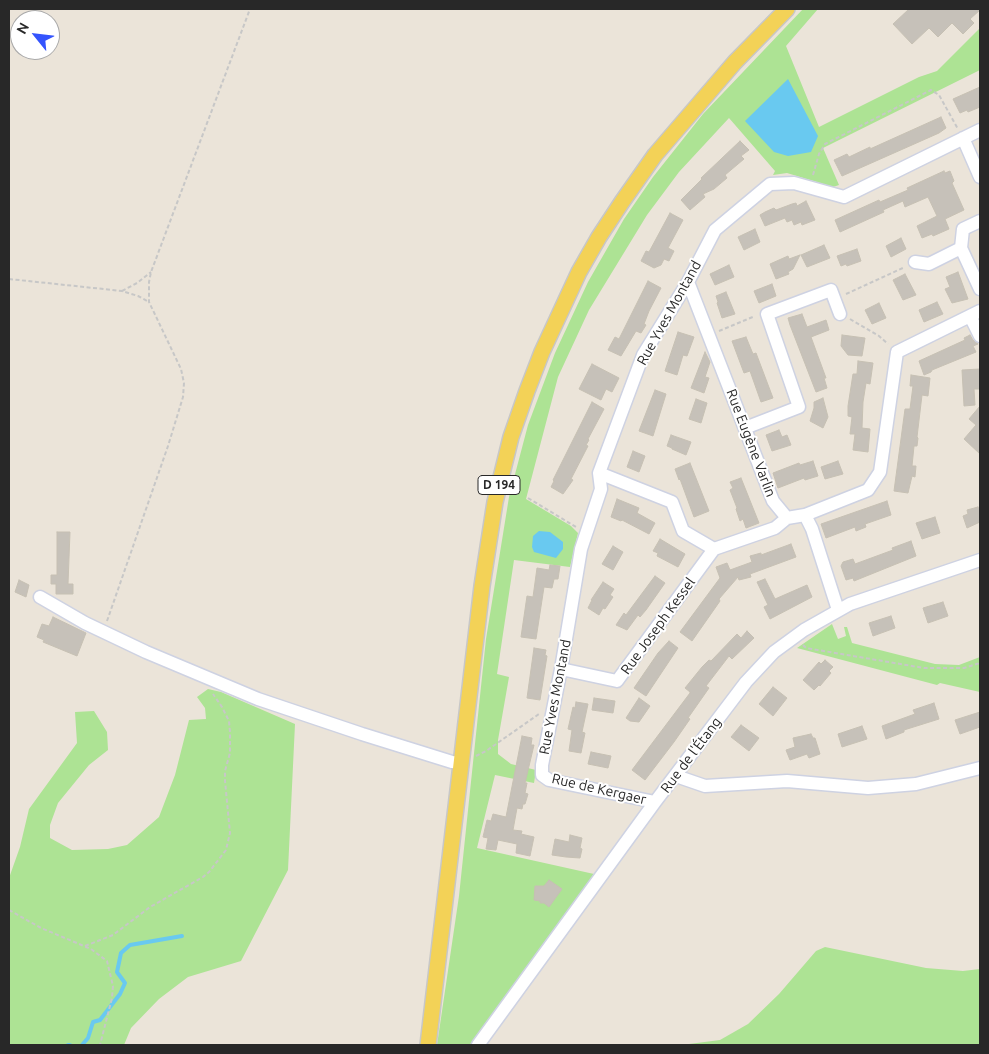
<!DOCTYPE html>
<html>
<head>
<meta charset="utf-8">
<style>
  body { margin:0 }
  #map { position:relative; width:989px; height:1054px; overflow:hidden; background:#ebe4d9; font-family:Ubuntu,sans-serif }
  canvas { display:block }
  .frame { position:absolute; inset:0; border:10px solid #282828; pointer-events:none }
  .north { position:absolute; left:10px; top:10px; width:50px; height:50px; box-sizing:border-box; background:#fff; border:1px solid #a9a9a9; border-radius:50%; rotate:299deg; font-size:14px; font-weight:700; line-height:20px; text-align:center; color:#282828 }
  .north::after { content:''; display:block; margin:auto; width:18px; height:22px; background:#3454fd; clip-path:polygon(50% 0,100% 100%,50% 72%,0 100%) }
</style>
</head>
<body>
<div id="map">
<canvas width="989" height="1054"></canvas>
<div class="frame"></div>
<div class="north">N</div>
</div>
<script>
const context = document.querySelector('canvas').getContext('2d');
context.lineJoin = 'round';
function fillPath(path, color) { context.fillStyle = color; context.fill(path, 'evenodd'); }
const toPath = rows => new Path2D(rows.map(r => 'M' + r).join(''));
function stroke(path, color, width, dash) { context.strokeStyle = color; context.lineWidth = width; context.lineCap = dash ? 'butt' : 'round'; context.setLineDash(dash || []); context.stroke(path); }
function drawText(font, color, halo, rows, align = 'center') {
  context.font = font + ' Ubuntu,sans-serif'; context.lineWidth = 4; context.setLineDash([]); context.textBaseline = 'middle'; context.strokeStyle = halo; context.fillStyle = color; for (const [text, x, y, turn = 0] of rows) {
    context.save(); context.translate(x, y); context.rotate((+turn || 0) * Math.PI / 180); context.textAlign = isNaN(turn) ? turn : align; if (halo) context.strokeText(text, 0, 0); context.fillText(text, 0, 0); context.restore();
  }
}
fillPath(toPath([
  [803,9,818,9,786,46,819,127,919,77,937,71,980,28,980,70,823,148,839,185,833,187,787,173,773,175,775,171,729,118,679,172,647,215,589,310,558,377,526,499,571,526,578,533,570,567,514,560,497,674,509,677,498,740,498,754,511,764,536,770,534,783,495,775,477,848,594,874,478,1038,469,1045,437,1045,459,896,486,639,509,497,528,425,555,353,588,282,624,219,653,177,703,114],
  [832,624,838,639,846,636,844,627,847,627,852,643,935,664,959,665,980,657,980,692,940,683,937,685,797,648],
  [208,689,221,692,295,724,288,870,241,961,188,977,159,999,131,1028,124,1045,9,1045,9,878,20,847,29,809,77,743,75,712,94,711,107,732,108,750,89,765,58,803,50,825,50,838,72,850,108,849,127,845,159,817,175,775,189,720,206,719,205,708,197,697],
  [825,947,926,968,963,971,980,969,980,1045,652,1045,689,1044,720,1040,748,1024,779,994,816,951]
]), '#ade394');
fillPath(toPath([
  [788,79,818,136,811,152,788,156,774,152,745,121],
  [539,531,550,532,563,542,563,549,556,558,534,552,532,547,533,536]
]), '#69c9f0');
stroke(toPath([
  [68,1045,70,1045],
  [82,1045,88,1038,93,1022,100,1020,120,994,125,983,117,972,121,953,130,945,182,936]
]), '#69c9f0', 4);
const building = toPath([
  [909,9,980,9,980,10,970,19,974,23,963,34,952,23,938,37,929,28,912,44,893,24,909,9],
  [980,87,980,107,968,112,967,110,960,113,953,99,980,87],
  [941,117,946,128,939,133,842,176,834,160,847,154,849,157,870,147,870,149,941,117],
  [740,141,749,150,741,156,744,159,725,175,727,178,714,189,703,194,705,197,690,210,681,200,702,179,701,178,740,141],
  [944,171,945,173,950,171,954,181,952,183,964,210,945,219,949,229,933,236,932,234,922,238,917,226,937,216,928,197,905,207,903,201,883,210,884,212,840,232,835,220,879,200,880,202,908,190,907,188,944,171],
  [806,201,815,220,802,225,801,222,794,225,792,220,787,222,785,218,765,226,760,215,765,212,774,208,776,210,792,204,796,203,797,206,806,201],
  [670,213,683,220,668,248,674,251,669,261,664,259,661,265,654,268,641,261,646,251,649,252,670,213],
  [755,229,760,242,744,250,738,237,755,229],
  [901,238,906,249,891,257,886,246,901,238],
  [824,245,830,258,807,267,801,255,824,245],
  [857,249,861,261,847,266,846,264,841,266,837,256,857,249],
  [800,255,793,269,788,272,789,274,776,279,770,264,788,256,789,259,800,255],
  [729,265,734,277,715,285,710,274,729,265],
  [958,272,968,299,952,303,945,289,950,287,946,277,958,272],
  [905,274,916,295,903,300,893,280,905,274],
  [648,281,661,288,649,311,644,324,646,325,641,333,636,331,621,356,608,350,615,337,619,339,648,281],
  [772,284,776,296,759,303,754,291,772,284],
  [726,292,735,314,722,318,717,303,718,302,716,296,726,292],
  [937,302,943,314,924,322,919,310,937,302],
  [879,303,886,318,872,324,865,310,879,303],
  [802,314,807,327,826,320,829,330,811,337,826,378,824,378,827,388,816,392,790,325,788,318,802,314],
  [678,332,694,337,687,356,683,355,677,375,665,371,678,332],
  [842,335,865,338,862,356,848,355,841,346,842,335],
  [970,335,973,340,978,344,973,346,976,352,932,370,931,372,924,375,919,361,965,340,964,338,970,335],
  [746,337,753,354,756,353,773,398,761,402,750,371,744,373,732,341,746,337],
  [705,352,710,362,705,377,709,378,704,393,691,388,705,352],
  [858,361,873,363,870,384,866,383,863,402,862,428,870,429,868,452,853,450,855,434,850,434,852,417,848,416,848,406,853,374,857,374,858,361],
  [592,364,619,378,612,392,606,389,601,400,579,389,592,364],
  [980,369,980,389,974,389,975,405,964,406,962,370,980,369],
  [911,375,930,378,928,396,922,395,917,437,918,438,917,446,914,446,912,466,916,466,915,477,912,476,908,493,894,491,905,409,910,409,913,386,910,386,911,375],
  [655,390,666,394,653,436,639,431,655,390],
  [823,398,828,417,823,428,810,421,814,408,814,402,823,398],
  [696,399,707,403,701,423,689,419,696,399],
  [592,402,604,409,588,439,589,440,586,445,588,446,571,479,573,480,563,494,551,487,554,481,553,480,592,402],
  [980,406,980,454,964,439,976,425,969,419,980,406],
  [779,430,782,437,787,435,791,445,772,451,766,435,779,430],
  [671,435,691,442,686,455,672,449,672,448,667,446,671,435],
  [633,451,645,456,639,472,627,467,633,451],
  [813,461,818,476,805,480,804,478,778,488,773,473,799,463,800,465,813,461],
  [838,461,843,474,825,479,821,467,838,461],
  [690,463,709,511,694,517,680,479,679,480,675,469,690,463],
  [741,478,759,523,746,528,743,519,740,521,736,509,737,508,730,490,733,488,730,482,741,478],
  [617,499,639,508,637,513,655,523,649,534,622,520,621,521,611,517,617,499],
  [887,501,891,515,865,524,866,527,856,531,855,527,826,538,821,524,887,501],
  [978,507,979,509,980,508,980,522,967,528,963,516,968,514,967,510,978,507],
  [935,517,940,533,922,539,916,523,935,517],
  [57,532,70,532,68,584,73,584,73,594,56,594,56,584,51,584,51,575,57,575,57,532],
  [660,539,685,554,678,567,657,556,658,553,653,551,660,539],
  [911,541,916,556,854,581,853,578,846,580,841,566,843,562,853,559,855,564,893,550,892,548,911,541],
  [791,544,796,557,750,574,751,577,739,580,738,577,719,599,720,601,692,641,680,632,720,578,716,567,727,563,730,570,752,562,750,556,761,553,761,555,791,544],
  [613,546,623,552,613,570,602,564,613,546],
  [550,565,560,566,558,579,554,579,552,588,544,587,536,639,521,637,527,596,533,597,537,568,549,570,550,565],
  [655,576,665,583,646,610,640,617,638,615,627,630,616,625,624,613,626,615,655,576],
  [765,579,775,599,807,585,812,597,770,619,764,607,768,605,757,582,765,579],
  [19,580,29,585,26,597,15,592,19,580],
  [603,582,614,589,610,595,613,597,605,609,603,608,599,615,588,608,592,600,591,600,603,582],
  [943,602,948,616,928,623,923,608,943,602],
  [891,616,895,628,873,636,869,623,891,616],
  [53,617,86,633,77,656,43,642,44,640,37,637,42,624,49,626,53,617],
  [747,631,754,638,732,659,729,656,706,686,709,688,688,718,690,719,674,742,645,780,632,770,690,693,690,692,685,688,702,667,709,660,711,661,737,634,741,638,747,631],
  [669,641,678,648,646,696,634,688,658,653,669,641],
  [534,648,546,650,545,655,547,656,540,700,527,698,534,648],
  [825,660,833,667,829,671,831,673,820,686,819,685,814,690,803,680,819,662,821,664,825,660],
  [773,687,787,698,773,716,759,704,773,687],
  [594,698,615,701,613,713,592,710,594,698],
  [639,698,650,706,639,722,630,721,626,718,639,698],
  [576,702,588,704,582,732,585,733,581,753,569,751,572,730,568,729,573,707,575,708,576,702],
  [934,703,939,719,904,730,904,732,886,739,882,726,915,714,913,710,934,703],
  [980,712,980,727,960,734,955,720,980,712],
  [741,725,759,738,749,751,731,737,741,725],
  [862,726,867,739,842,747,838,734,862,726],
  [811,734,813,738,815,738,820,754,809,758,807,754,790,760,786,750,795,747,793,738,811,734],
  [522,736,532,738,531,745,534,745,525,783,527,783,525,793,528,794,525,804,523,804,522,809,517,808,513,830,522,831,521,834,534,837,530,856,516,853,517,844,498,840,496,850,486,849,488,838,483,837,487,820,491,821,493,814,506,817,522,736],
  [591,752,611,756,608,768,588,764,591,752],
  [570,835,582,838,580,848,582,849,580,858,566,857,552,855,555,839,569,842,570,835],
  [549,880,562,889,549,907,544,903,540,903,540,901,534,900,535,886,544,886,549,880]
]);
fillPath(building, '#c6c1b9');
stroke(building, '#c6c0b3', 1);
const minor = toPath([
  [963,138,980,177],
  [980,221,963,229,961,248,980,289],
  [915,262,929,264,961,248],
  [688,282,773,501,787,518,805,515,812,529,838,610],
  [970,316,980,336],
  [745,428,799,407,767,314,831,290,840,314],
  [599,473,672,502,683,531,714,549,775,528,787,518],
  [805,515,868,490,880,472,897,352,980,311],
  [40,597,85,623,146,652,258,699,362,734,452,762,461,763],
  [561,669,617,681,714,549],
  [676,776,705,786,787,781,868,788,916,784,980,768],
  [655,802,549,780,542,775,542,765,561,669,581,549,601,489,599,473,643,355,688,282,715,230,770,184,794,183,844,197,980,130],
  [478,1045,655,802,746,682,774,652,804,630,850,604,980,560]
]);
const major = toPath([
  [428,1045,482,586,495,502,511,437,527,391,542,352,579,272,599,237,622,202,655,155,735,62,787,9]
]);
stroke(minor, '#ced2e2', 15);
stroke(major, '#c7c7c7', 18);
stroke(toPath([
  [813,175,819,154,825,144,931,90,939,95,958,129],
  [9,279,122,291,138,296,149,302],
  [122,291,137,283,151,272],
  [846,294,905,267],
  [850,319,879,336,888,344],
  [719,331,755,316],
  [528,498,576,527],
  [107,621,168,446,183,397,184,383,181,369,149,302,149,282,151,272,250,9],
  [803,645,806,648,924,668,964,668,980,663],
  [476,756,486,751,539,714],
  [9,910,41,928,91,949,107,961,113,986,112,998,100,1045],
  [85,946,113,935,150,907,203,877,209,872,226,850,230,833,225,781,225,771,230,753,230,732,229,721,222,707,213,694]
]), '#c7c7c7', 2, [4, 2.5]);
stroke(minor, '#fff', 12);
stroke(major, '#f3d257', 15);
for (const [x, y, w] of [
  [499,485,42]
]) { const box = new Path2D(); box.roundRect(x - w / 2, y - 9.5, w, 19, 4); context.fillStyle = '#fff'; context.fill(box); stroke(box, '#282828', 1); }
drawText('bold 12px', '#282828', null, [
  ["D 194",499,485]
]);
drawText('14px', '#282828', '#fff', [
  ["Rue Yves Montand",669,313,-61],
  ["Rue Eugène Varlin",751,443,69],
  ["Rue Joseph Kessel",658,626,-54],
  ["Rue Yves Montand",555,697,-79],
  ["Rue de l'Étang",691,755,-53],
  ["Rue de Kergaer",599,789,13]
]);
</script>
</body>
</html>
